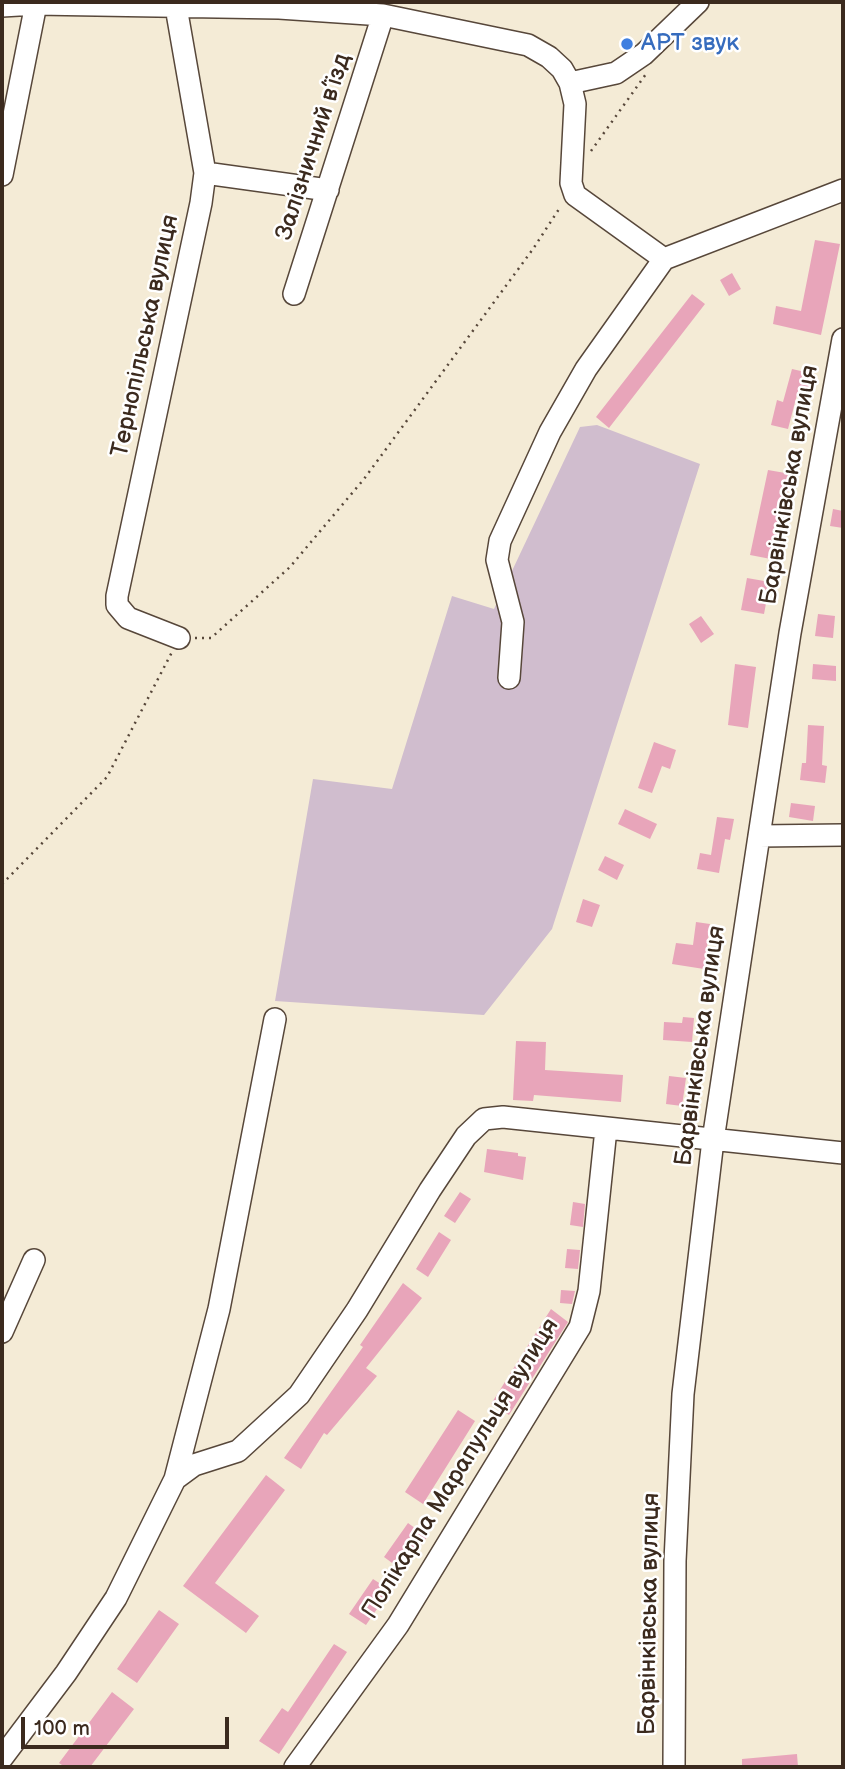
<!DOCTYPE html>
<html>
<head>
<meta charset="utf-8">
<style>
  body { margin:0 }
  #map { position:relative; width:845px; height:1769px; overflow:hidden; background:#f4ebd6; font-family:"Balsamiq Sans",sans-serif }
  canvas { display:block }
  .frame { position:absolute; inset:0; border:4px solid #3b2a1e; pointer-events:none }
  .scale { position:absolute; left:21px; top:1717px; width:208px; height:32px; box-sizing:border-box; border:4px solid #3b2a1e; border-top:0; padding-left:9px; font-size:21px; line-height:24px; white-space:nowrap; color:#3b2a1e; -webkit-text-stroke:5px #fff; paint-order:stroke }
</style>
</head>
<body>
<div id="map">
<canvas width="845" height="1769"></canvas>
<div class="frame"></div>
<div class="scale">100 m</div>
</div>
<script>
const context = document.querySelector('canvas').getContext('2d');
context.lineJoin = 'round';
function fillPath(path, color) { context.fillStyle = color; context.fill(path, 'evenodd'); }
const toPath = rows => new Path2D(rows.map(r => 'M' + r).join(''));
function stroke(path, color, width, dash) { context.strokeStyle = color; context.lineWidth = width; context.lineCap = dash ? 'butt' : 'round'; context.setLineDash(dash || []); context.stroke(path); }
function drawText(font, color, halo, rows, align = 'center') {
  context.font = font + ' "Balsamiq Sans",sans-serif'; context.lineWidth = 5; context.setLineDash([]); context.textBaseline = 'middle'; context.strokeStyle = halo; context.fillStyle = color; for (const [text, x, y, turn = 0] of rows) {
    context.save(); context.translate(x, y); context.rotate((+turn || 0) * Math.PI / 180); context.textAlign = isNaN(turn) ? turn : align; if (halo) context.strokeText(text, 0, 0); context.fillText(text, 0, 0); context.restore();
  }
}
fillPath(toPath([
  [597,425,700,464,552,929,484,1015,275,1001,313,779,392,789,452,596,494,609,580,427]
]), '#d0bdce');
fillPath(toPath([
  [815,240,840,244,821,335,773,324,776,306,801,311],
  [732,273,741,289,729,296,720,280],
  [692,294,705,304,609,428,596,417],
  [792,369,814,374,810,390,799,387,788,429,771,425,777,400,783,402],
  [768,470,791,474,776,560,750,555],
  [833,509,843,511,843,528,830,526],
  [747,578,770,582,764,614,741,610],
  [818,614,835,616,833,638,815,636],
  [701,616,714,634,701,643,689,624],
  [735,664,756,667,748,728,728,725],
  [813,664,836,666,836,681,812,679],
  [808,725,824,726,822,765,827,766,825,783,800,780,802,763,806,763],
  [654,742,676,750,670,769,662,766,652,793,638,788],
  [791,803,815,806,813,821,789,817],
  [625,809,657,824,650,839,618,824],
  [717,817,734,819,730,840,725,839,719,873,697,869,700,853,711,855],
  [605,856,624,865,617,880,598,870],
  [583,899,600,905,592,927,576,922],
  [696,922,710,924,704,969,672,964,676,943,693,945],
  [683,1017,694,1018,692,1042,663,1040,664,1022,682,1023],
  [516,1041,546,1042,545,1070,623,1075,621,1102,534,1095,533,1101,513,1100],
  [669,1076,686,1078,682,1106,666,1104],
  [487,1149,518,1153,518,1156,526,1157,523,1180,484,1172],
  [460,1192,471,1199,455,1223,444,1216],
  [573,1202,585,1204,583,1227,570,1225],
  [439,1232,451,1240,428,1277,416,1269],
  [567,1249,580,1250,578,1269,565,1268],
  [403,1283,422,1298,366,1368,377,1376,327,1435,324,1433,301,1469,284,1458,363,1347,360,1345],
  [561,1290,575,1291,572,1304,560,1303],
  [551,1309,568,1322,509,1415,491,1404],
  [458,1410,475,1421,423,1504,405,1492],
  [266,1475,285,1490,215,1583,259,1616,246,1633,183,1586],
  [408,1523,427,1537,403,1571,384,1557],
  [373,1579,390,1590,366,1625,349,1614],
  [159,1610,179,1624,137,1683,117,1669],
  [334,1644,347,1652,279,1754,259,1741,282,1708,288,1712],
  [112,1692,134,1709,90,1767,65,1767,59,1763],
  [797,1754,798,1767,742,1767,742,1759]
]), '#e8a5ba');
const minor = toPath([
  [2,6,36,4,279,8,383,15,528,45,549,57,562,69,570,83,575,104,571,183,575,195,664,259],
  [176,7,205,173,201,203,117,596,117,605,128,618,179,638],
  [570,83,616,73,644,54,698,2],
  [205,173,328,190],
  [2,175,36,4],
  [294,294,383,15],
  [509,678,513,622,497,560,500,541,550,432,586,369,664,259,843,190],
  [759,836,843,835],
  [2,1332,34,1260],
  [175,1479,219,1309,275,1019],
  [2,1758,66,1673,116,1598,175,1479,194,1465,238,1451,299,1395,357,1310,430,1190,466,1136,484,1119,503,1117,843,1153],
  [295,1767,398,1625,580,1327,589,1291,606,1129],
  [674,1767,675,1561,683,1394,713,1140,759,836,790,633,843,339]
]);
stroke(minor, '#57473a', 24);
stroke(toPath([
  [591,151,646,74],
  [195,638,211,638,290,567,364,479,533,249,561,206],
  [2,884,107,777,172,652]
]), '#57473a', 2.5, [2, 5]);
stroke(minor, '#fff', 21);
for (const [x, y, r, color] of [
  [627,44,7,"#3f7fe0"]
]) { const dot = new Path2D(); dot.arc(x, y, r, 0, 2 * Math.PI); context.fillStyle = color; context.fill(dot); stroke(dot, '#fff', 2.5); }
drawText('24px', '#366cbe', '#fff', [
  ["АРТ звук",641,44]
], 'left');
drawText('24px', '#3b2a1e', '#fff', [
  ["Залізничний в’їзд",314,147,-72],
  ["Тернопільська вулиця",146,336,-78],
  ["Барвінківська вулиця",790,485,-80],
  ["Барвінківська вулиця",701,1046,-82],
  ["Полікарпа Марапульця вулиця",461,1469,-58],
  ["Барвінківська вулиця",650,1614,-89]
]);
</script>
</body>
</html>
